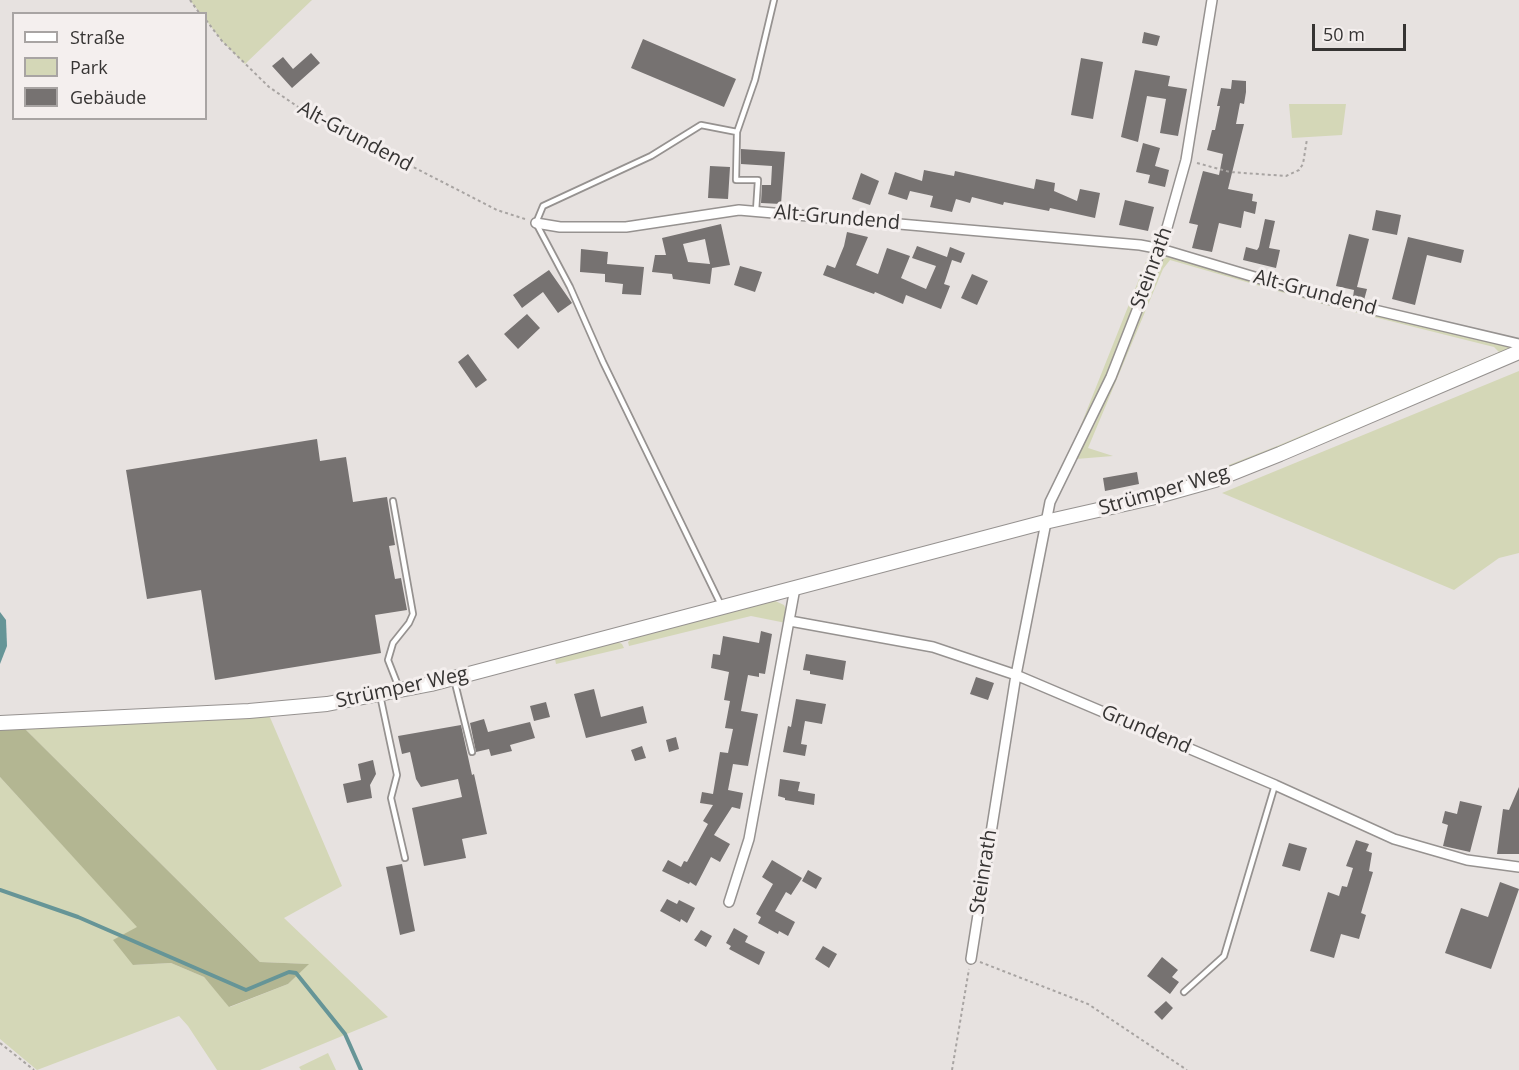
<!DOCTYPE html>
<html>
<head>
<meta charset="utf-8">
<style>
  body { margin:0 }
  #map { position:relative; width:1519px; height:1070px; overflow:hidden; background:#e7e2e0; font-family:"Open Sans",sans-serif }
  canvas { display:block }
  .legend { position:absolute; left:12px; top:12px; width:195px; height:108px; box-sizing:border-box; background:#f4efee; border:2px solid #a8a4a3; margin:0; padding:8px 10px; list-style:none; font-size:18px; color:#363433 }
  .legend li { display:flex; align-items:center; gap:12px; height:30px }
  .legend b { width:30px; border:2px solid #a8a4a3 }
  .scale { position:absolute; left:1312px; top:24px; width:94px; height:27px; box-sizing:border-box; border:3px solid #363433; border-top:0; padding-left:8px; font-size:18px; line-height:21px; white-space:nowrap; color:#363433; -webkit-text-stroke:4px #f4efee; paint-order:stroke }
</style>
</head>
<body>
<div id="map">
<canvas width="1519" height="1070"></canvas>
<ul class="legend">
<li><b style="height:8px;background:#fff"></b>Straße</li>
<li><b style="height:16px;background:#d4d7b7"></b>Park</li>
<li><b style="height:16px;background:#767271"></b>Gebäude</li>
</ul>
<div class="scale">50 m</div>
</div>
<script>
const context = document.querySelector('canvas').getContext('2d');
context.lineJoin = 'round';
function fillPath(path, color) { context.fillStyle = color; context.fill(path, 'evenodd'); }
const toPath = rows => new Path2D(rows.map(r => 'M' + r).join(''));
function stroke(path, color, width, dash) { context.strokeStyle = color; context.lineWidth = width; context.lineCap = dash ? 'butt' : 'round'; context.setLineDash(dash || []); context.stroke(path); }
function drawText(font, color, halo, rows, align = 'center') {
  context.font = font + ' "Open Sans",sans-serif'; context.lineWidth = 6; context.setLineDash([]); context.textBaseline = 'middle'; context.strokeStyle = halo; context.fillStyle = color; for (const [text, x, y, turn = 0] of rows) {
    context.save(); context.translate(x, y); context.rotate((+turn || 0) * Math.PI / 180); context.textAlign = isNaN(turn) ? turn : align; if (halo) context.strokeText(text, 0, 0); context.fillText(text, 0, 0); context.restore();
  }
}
fillPath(toPath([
  [190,0,312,0,245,64,222,41,206,20,206,14,200,13],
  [1289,104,1346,104,1342,135,1292,138],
  [1149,254,1153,257,1107,375,1067,460],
  [1170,256,1509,344,1513,349,1213,475,1150,494,1149,489,1211,472,1277,446,1499,352,1494,347,1326,305,1170,260,1163,269,1088,448,1113,456,1076,459,1095,424,1114,379,1162,259],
  [1519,371,1519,553,1499,558,1454,590,1222,493],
  [771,599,784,605,787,612,786,623,751,616,629,646,628,642,635,635],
  [616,641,622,644,624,648,556,664,555,659,561,655],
  [269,715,342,886,284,918,388,1017,260,1070,217,1070,188,1026,179,1016,37,1070,0,1039,0,777,138,927,133,965,171,963,204,977,230,1007,288,984,308,964,260,962,20,724],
  [328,1053,336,1070,301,1070,299,1067]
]), '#d4d7b7');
fillPath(toPath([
  [20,724,260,962,309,964,288,984,229,1007,204,977,171,963,133,965,113,940,137,927,0,777,0,726]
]), '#b3b692');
fillPath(toPath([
  [0,612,6,620,7,646,0,664]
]), '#669597');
stroke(toPath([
  [0,890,78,917,246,990,289,972,296,973,345,1034,361,1070]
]), '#669597', 4);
fillPath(toPath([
  [1144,32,1160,36,1157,46,1142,43],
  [643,39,736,79,724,107,631,68],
  [311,53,320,63,292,88,272,66,283,57,293,69],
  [1081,58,1103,62,1093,119,1071,115],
  [1135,70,1170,76,1168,86,1187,89,1178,136,1160,133,1166,99,1147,96,1138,142,1121,137],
  [1232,80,1246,81,1246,92,1244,104,1240,103,1236,124,1244,124,1228,189,1253,194,1252,201,1257,202,1255,214,1244,211,1241,228,1219,223,1212,252,1192,248,1198,225,1189,223,1203,171,1219,175,1223,154,1207,150,1212,130,1215,130,1220,106,1217,106,1221,88,1231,89],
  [1143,143,1160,148,1155,166,1169,170,1165,187,1148,183,1150,175,1136,172],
  [741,149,785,152,781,204,761,203,762,185,771,185,772,166,741,164],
  [710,166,730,167,728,199,708,198],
  [924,170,954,176,955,171,1034,189,1036,179,1055,183,1054,191,1077,201,1080,189,1100,193,1095,218,1050,208,1049,211,1004,202,1003,205,972,197,970,203,956,199,952,212,930,207,933,196,910,191,907,200,888,194,895,172,922,181],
  [861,173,879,181,870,205,852,199],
  [1125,200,1154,207,1148,231,1119,225],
  [1376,210,1401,215,1397,235,1372,230],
  [1265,219,1275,221,1269,248,1280,250,1276,268,1243,260,1246,247,1257,250,1259,247],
  [721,224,730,265,712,268,710,284,673,279,672,274,652,272,655,255,666,255,662,238],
  [705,239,710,264,688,262,683,244],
  [847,232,868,237,856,265,878,274,887,248,910,256,901,278,926,289,936,266,912,258,917,246,947,257,950,247,965,253,961,263,952,260,944,284,950,286,941,309,906,295,903,304,875,292,874,294,823,275,827,265,835,268,844,246],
  [1349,234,1369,239,1357,287,1367,289,1364,300,1353,297,1354,290,1336,286],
  [1408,237,1464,250,1461,263,1427,255,1415,305,1392,299],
  [581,249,608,252,607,264,644,267,641,295,622,294,623,284,605,282,605,274,580,272],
  [740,266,762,272,755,292,734,285],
  [549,270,572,303,558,313,543,292,522,308,513,295],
  [972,274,988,281,977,305,961,298],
  [527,314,540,328,518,349,504,334],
  [468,354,487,380,476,388,458,362],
  [317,439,320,461,346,457,353,502,387,497,395,545,389,546,395,579,401,578,407,610,375,615,381,653,215,680,201,590,147,599,126,470],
  [1137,472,1139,484,1105,491,1103,478],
  [761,631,772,634,765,674,759,673,759,677,748,675,741,711,758,714,748,766,733,764,728,790,743,793,740,809,732,807,714,835,730,844,720,862,711,857,696,886,690,882,689,884,662,871,668,860,681,867,684,861,687,862,708,824,703,821,713,805,700,803,702,792,713,794,720,752,728,753,733,729,725,728,730,701,724,700,729,672,711,668,713,654,720,655,723,636,759,643],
  [806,654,846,661,843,680,810,674,810,671,803,670],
  [976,677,994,683,988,700,970,694],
  [594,689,601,717,643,706,647,723,586,738,574,694],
  [796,699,826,704,822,724,805,721,801,744,807,745,805,756,783,752,788,726,791,727],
  [546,702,550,717,534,721,530,706],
  [484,719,488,732,530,722,535,738,510,745,512,751,491,756,489,749,476,752,470,723],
  [461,725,472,775,474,774,487,834,462,839,466,858,424,866,412,808,462,797,458,779,421,787,416,779,410,752,402,754,398,736],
  [676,737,679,749,669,752,666,740],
  [642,746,646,758,635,761,631,750],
  [373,760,376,774,370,785,372,798,347,803,343,784,361,780,358,764],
  [780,779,800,782,798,791,815,794,814,805,785,800,785,798,778,796],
  [1519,787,1519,854,1497,854,1503,809,1509,810],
  [1460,801,1482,806,1470,852,1443,846,1448,825,1442,823,1445,811,1457,814],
  [1356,840,1369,844,1366,851,1372,853,1369,871,1373,872,1361,913,1366,915,1359,939,1341,934,1334,958,1310,951,1328,892,1339,896,1342,886,1347,887,1353,868,1346,866],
  [1289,843,1307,848,1300,871,1282,866],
  [772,860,802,878,791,895,786,892,775,911,795,922,788,936,779,931,778,934,758,923,761,917,756,914,773,884,762,877],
  [402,864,415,931,400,935,386,867],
  [808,870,822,878,816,889,802,881],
  [1500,882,1519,889,1491,969,1445,953,1461,908,1488,917],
  [667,899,677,904,679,900,695,908,687,923,681,919,680,922,660,911],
  [734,928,748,936,745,942,765,952,759,965,729,949,731,946,726,943],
  [701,930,712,936,706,947,694,940],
  [823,946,837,954,829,968,815,959],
  [1162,957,1178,970,1172,977,1179,982,1170,994,1147,976],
  [1166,1001,1173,1008,1162,1020,1154,1012]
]), '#767271');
const lane = toPath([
  [737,132,755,80,774,0],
  [393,501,413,614,409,623,393,643,388,660,399,688],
  [721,605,603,362,570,287,536,223,543,206,651,156,701,125,737,132,736,180,758,180,756,211],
  [454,679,472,752],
  [380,695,397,775,391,798,405,858],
  [1184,992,1224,956,1275,785]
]);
const street = toPath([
  [1212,0,1186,160,1161,249,1111,377,1050,502,1016,675,1275,785,1394,839,1467,860,1519,867],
  [536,223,560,227,626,227,739,210,1140,245,1161,249,1328,299,1519,344],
  [790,621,933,647,1016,675,971,959],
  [729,902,749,839,795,588]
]);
const secondary = toPath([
  [0,723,249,711,327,704,431,684,1045,522,1151,498,1215,480,1280,454,1519,352]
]);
stroke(lane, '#969290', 8);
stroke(street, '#969290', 12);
stroke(secondary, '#969290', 16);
stroke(toPath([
  [190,0,200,14],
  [206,20,222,41,269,87,304,111,497,210,525,219],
  [1197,163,1230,172,1286,176,1299,170,1303,164,1307,139],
  [980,962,1088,1004,1187,1070],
  [0,1043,34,1070],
  [952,1070,969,969]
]), '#a8a4a2', 2, [3, 3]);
stroke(lane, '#fff', 4.5);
stroke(street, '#fff', 9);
stroke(secondary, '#fff', 14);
drawText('20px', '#363433', '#f4efee', [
  ["Alt-Grundend",355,137,28],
  ["Alt-Grundend",837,218,5],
  ["Steinrath",1152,268,-70],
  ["Alt-Grundend",1315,293,15],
  ["Strümper Weg",1164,491,-16],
  ["Strümper Weg",402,688,-12],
  ["Grundend",1146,730,23],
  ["Steinrath",984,872,-81]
]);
</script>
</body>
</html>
